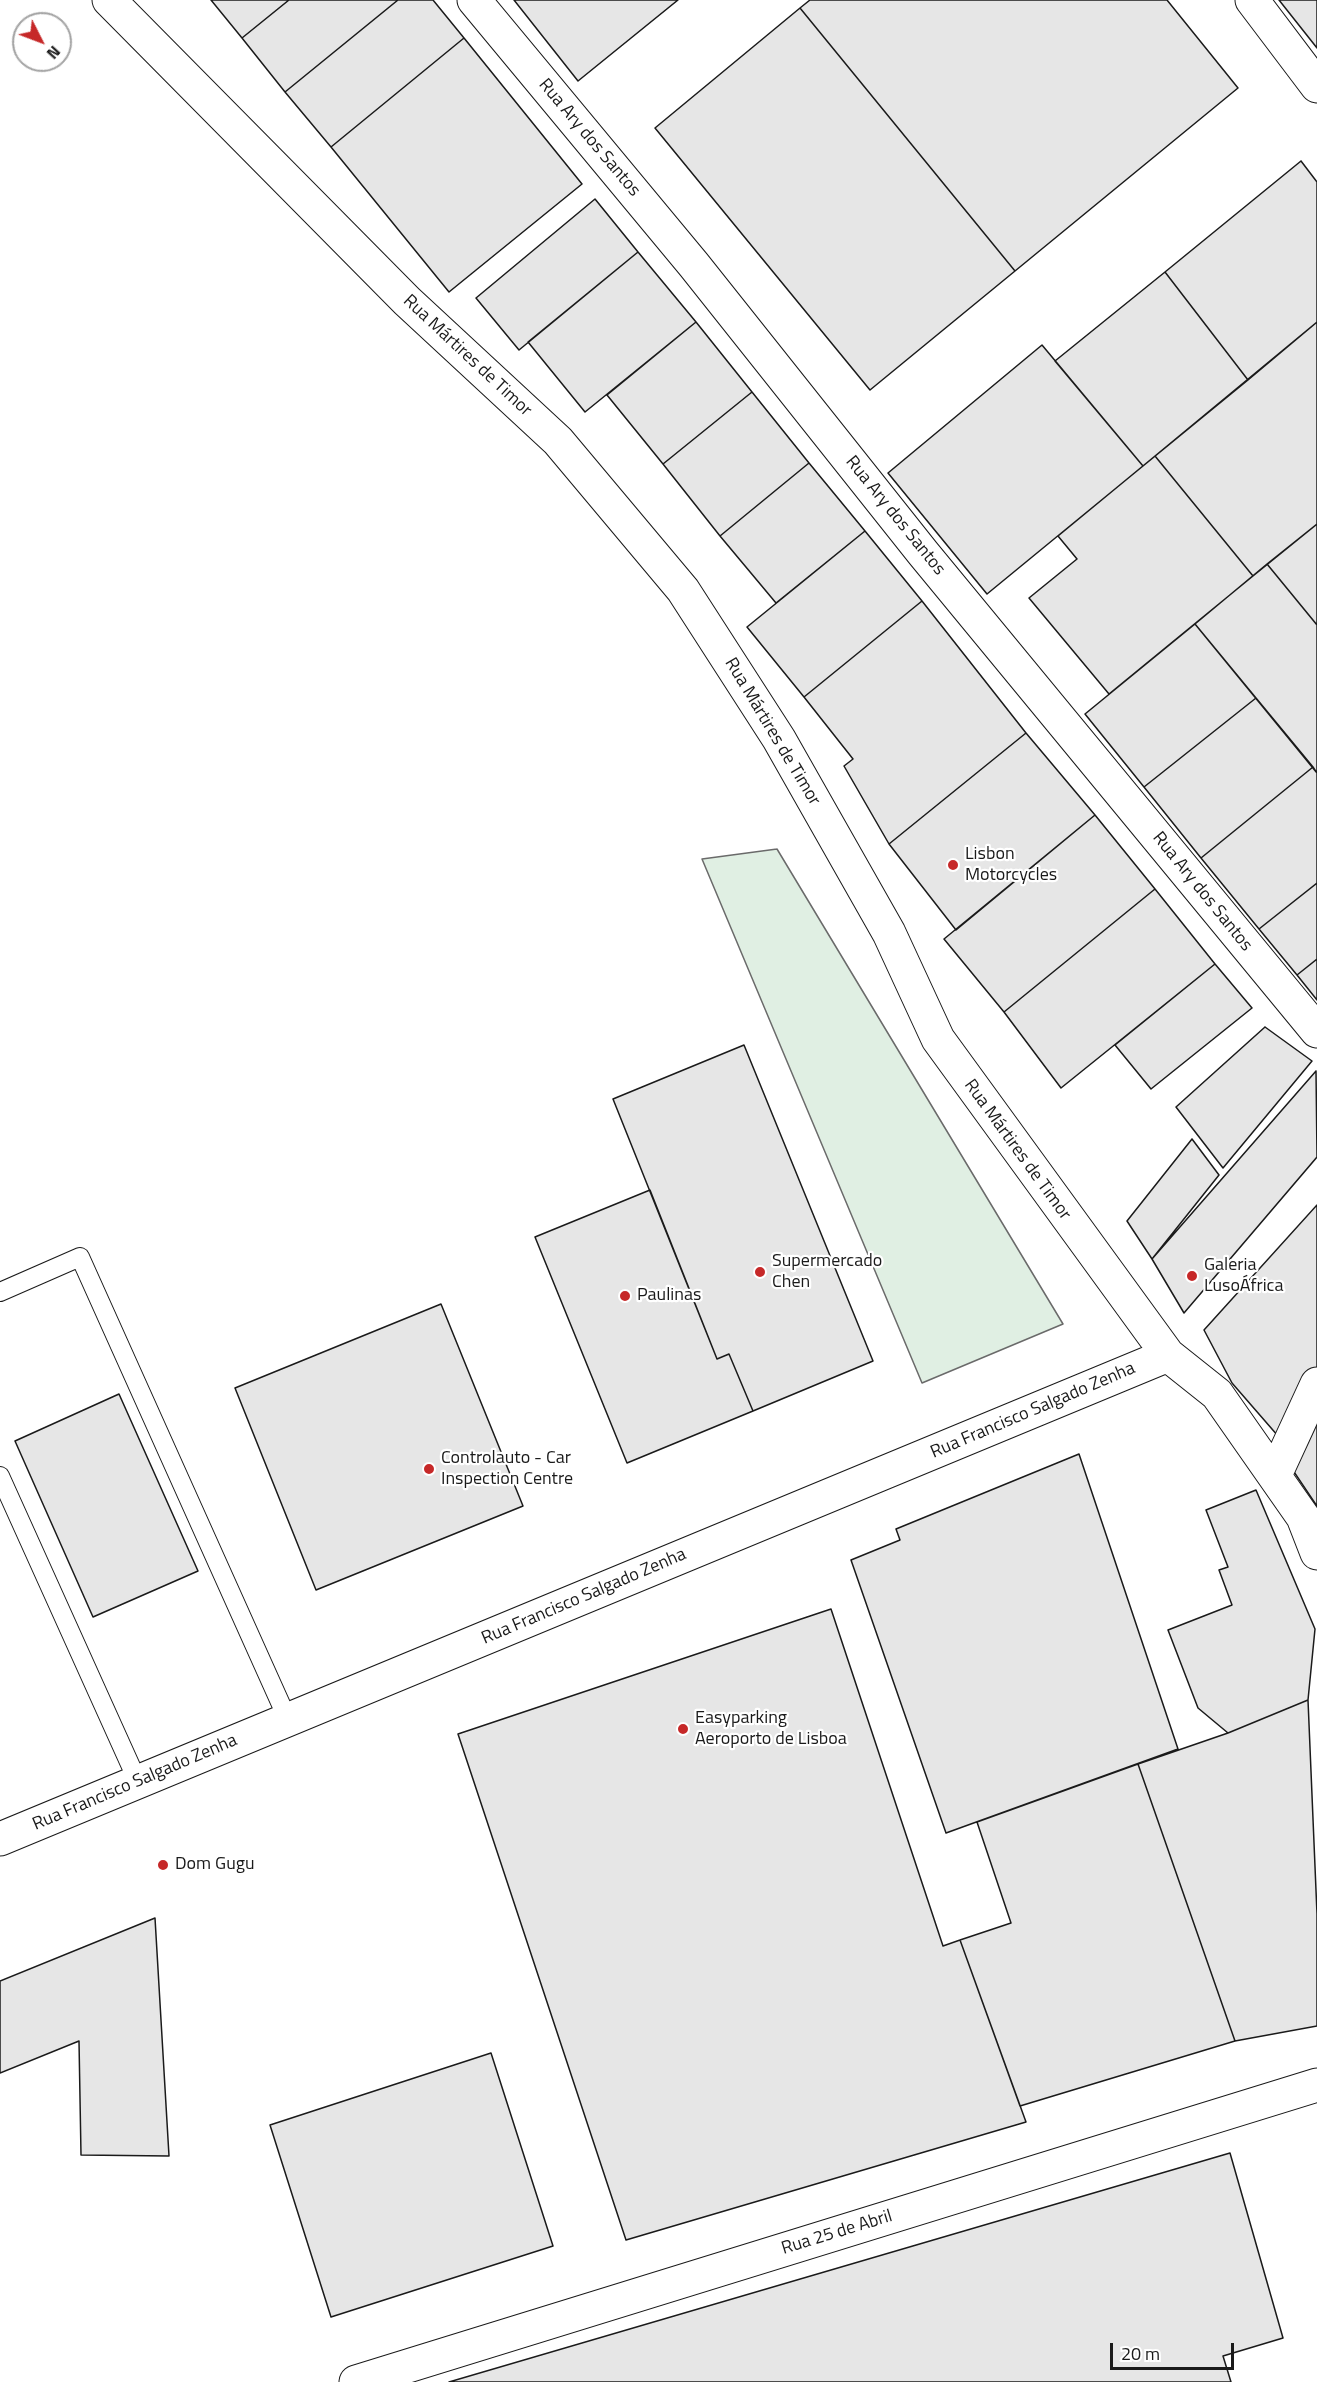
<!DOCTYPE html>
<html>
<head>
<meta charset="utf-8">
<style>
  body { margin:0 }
  #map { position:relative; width:1317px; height:2382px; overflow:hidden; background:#fff; font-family:"Titillium Web",sans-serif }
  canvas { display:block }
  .north { position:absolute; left:12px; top:12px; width:60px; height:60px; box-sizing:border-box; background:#fff; border:2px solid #a3a3a3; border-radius:50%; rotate:132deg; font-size:16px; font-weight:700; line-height:24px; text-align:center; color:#1a1a1a }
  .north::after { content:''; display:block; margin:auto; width:21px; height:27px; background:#c62828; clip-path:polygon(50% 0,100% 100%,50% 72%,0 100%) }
  .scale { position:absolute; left:1110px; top:2343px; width:124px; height:27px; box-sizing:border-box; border:3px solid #1a1a1a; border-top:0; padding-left:8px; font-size:18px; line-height:21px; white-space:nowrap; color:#1a1a1a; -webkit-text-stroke:4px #fff; paint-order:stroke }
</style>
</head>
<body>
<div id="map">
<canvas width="1317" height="2382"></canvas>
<div class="north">N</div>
<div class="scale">20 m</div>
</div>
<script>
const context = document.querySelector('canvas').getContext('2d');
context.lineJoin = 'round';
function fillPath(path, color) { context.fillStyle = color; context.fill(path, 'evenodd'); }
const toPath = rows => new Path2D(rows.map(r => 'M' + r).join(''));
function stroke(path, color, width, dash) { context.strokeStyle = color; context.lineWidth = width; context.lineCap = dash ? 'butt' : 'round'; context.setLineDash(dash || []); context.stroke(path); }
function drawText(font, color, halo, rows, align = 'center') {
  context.font = font + ' "Titillium Web",sans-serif'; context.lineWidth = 4.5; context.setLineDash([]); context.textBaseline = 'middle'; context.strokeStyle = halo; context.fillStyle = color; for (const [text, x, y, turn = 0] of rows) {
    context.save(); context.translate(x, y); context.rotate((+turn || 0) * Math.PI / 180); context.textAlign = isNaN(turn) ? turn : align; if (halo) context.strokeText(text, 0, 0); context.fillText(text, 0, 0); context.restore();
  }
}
const green = toPath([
  [777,849,1063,1324,922,1383,702,859,777,849]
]);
fillPath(green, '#e0efe3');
stroke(green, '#6a6a6a', 1.5);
const building = toPath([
  [211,0,289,0,242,38,211,0],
  [289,0,398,0,285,92,242,38,289,0],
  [398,0,433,0,464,38,331,147,285,92,398,0],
  [514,0,678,0,578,81,514,0],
  [810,0,1167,0,1238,88,1015,271,800,8,810,0],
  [1279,0,1317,0,1317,48,1279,0],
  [800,8,1015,271,870,390,655,128,800,8],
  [464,38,582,184,449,292,331,147,464,38],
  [1301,161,1317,182,1317,322,1248,380,1165,272,1301,161],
  [595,199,638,252,519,350,476,298,595,199],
  [638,252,696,322,585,412,528,342,638,252],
  [1165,272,1248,380,1143,466,1055,361,1165,272],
  [696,322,752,392,663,464,607,395,696,322],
  [1317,322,1317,524,1253,576,1155,456,1317,322],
  [1042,345,1143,466,987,594,888,473,1042,345],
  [752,392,809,463,720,536,663,464,752,392],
  [1155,456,1253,576,1109,694,1029,598,1077,559,1058,536,1155,456],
  [809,463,865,531,776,603,720,536,809,463],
  [1317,524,1317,625,1267,564,1317,524],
  [865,531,922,601,804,697,747,627,865,531],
  [1267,564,1317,625,1317,773,1195,624,1267,564],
  [922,601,1026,733,889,844,844,766,853,759,804,697,922,601],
  [1195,624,1256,698,1144,787,1085,714,1195,624],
  [1256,698,1313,767,1201,858,1144,787,1256,698],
  [1026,733,1095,815,956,930,889,844,1026,733],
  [1313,767,1317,773,1317,883,1259,929,1201,858,1313,767],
  [1095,815,1155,889,1004,1012,944,939,1095,815],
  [1317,883,1317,959,1297,975,1259,929,1317,883],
  [1155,889,1215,964,1061,1088,1004,1012,1155,889],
  [1317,959,1317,1000,1297,975,1317,959],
  [1215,964,1252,1008,1151,1089,1115,1045,1215,964],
  [1265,1027,1312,1061,1223,1168,1176,1107,1265,1027],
  [744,1045,873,1361,753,1411,729,1354,717,1359,613,1099,744,1045],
  [1316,1071,1317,1157,1184,1313,1152,1259,1316,1071],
  [1192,1139,1219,1175,1152,1259,1127,1221,1192,1139],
  [650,1190,717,1359,729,1354,753,1411,627,1463,535,1237,650,1190],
  [1317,1205,1317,1371,1285,1444,1232,1383,1204,1330,1317,1205],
  [441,1304,523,1506,316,1590,235,1388,441,1304],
  [119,1394,198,1571,93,1617,15,1441,119,1394],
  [1317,1394,1317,1506,1286,1460,1317,1394],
  [1079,1454,1178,1749,946,1833,851,1560,900,1540,896,1529,1079,1454],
  [1256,1490,1315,1629,1308,1700,1228,1733,1198,1708,1168,1630,1232,1605,1219,1570,1228,1567,1206,1510,1256,1490],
  [831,1609,943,1946,960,1940,1026,2122,626,2240,458,1734,831,1609],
  [1308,1700,1317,1914,1317,2026,1235,2041,1138,1764,1228,1733,1308,1700],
  [1138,1764,1235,2041,1020,2106,960,1940,1011,1923,977,1822,1138,1764],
  [155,1918,169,2156,81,2155,79,2041,0,2073,0,1981,155,1918],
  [491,2053,553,2246,331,2317,270,2125,491,2053],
  [1230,2153,1283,2338,1223,2356,1231,2382,449,2382,1230,2153]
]);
fillPath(building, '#e6e6e6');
stroke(building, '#1a1a1a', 1.5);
const lane = toPath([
  [0,1292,80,1257,288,1720],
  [0,1476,138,1782]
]);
const street = toPath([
  [109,0,407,301,558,441,683,590,779,739,889,933,938,1039,1168,1355,1217,1394,1303,1517,1317,1553],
  [474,0,694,265,923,553,1317,1031],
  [1252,0,1317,86],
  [1275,1475,1317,1384],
  [0,1839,1168,1355],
  [356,2382,1317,2085]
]);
stroke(lane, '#1a1a1a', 20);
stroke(street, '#1a1a1a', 35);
stroke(lane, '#fff', 18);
stroke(street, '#fff', 33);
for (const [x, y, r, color] of [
  [953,865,6,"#c62828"],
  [760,1272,6,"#c62828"],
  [1192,1276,6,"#c62828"],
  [625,1296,6,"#c62828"],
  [429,1469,6,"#c62828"],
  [683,1729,6,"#c62828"],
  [163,1865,6,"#c62828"]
]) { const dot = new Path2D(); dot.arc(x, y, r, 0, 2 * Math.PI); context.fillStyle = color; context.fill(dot); stroke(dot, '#fff', 2); }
drawText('18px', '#1a1a1a', '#fff', [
  ["Rua Ary dos Santos",589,138,50],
  ["Rua Mártires de Timor",467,356,43],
  ["Rua Ary dos Santos",895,516,51],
  ["Rua Mártires de Timor",772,732,59],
  ["Rua Ary dos Santos",1202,892,51],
  ["Rua Mártires de Timor",1017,1150,54],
  ["Rua Francisco Salgado Zenha",1033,1411,-23],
  ["Rua Francisco Salgado Zenha",584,1597,-23],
  ["Rua Francisco Salgado Zenha",135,1783,-23],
  ["Rua 25 de Abril",837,2233,-17]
]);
drawText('18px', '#1a1a1a', '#fff', [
  ["Lisbon",965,855],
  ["Motorcycles",965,876],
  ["Supermercado",772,1262],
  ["Chen",772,1283],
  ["Galeria",1204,1266],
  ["LusoÁfrica",1204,1287],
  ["Paulinas",637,1296],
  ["Controlauto - Car",441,1459],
  ["Inspection Centre",441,1480],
  ["Easyparking",695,1719],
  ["Aeroporto de Lisboa",695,1740],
  ["Dom Gugu",175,1865]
], 'left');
</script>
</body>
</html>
